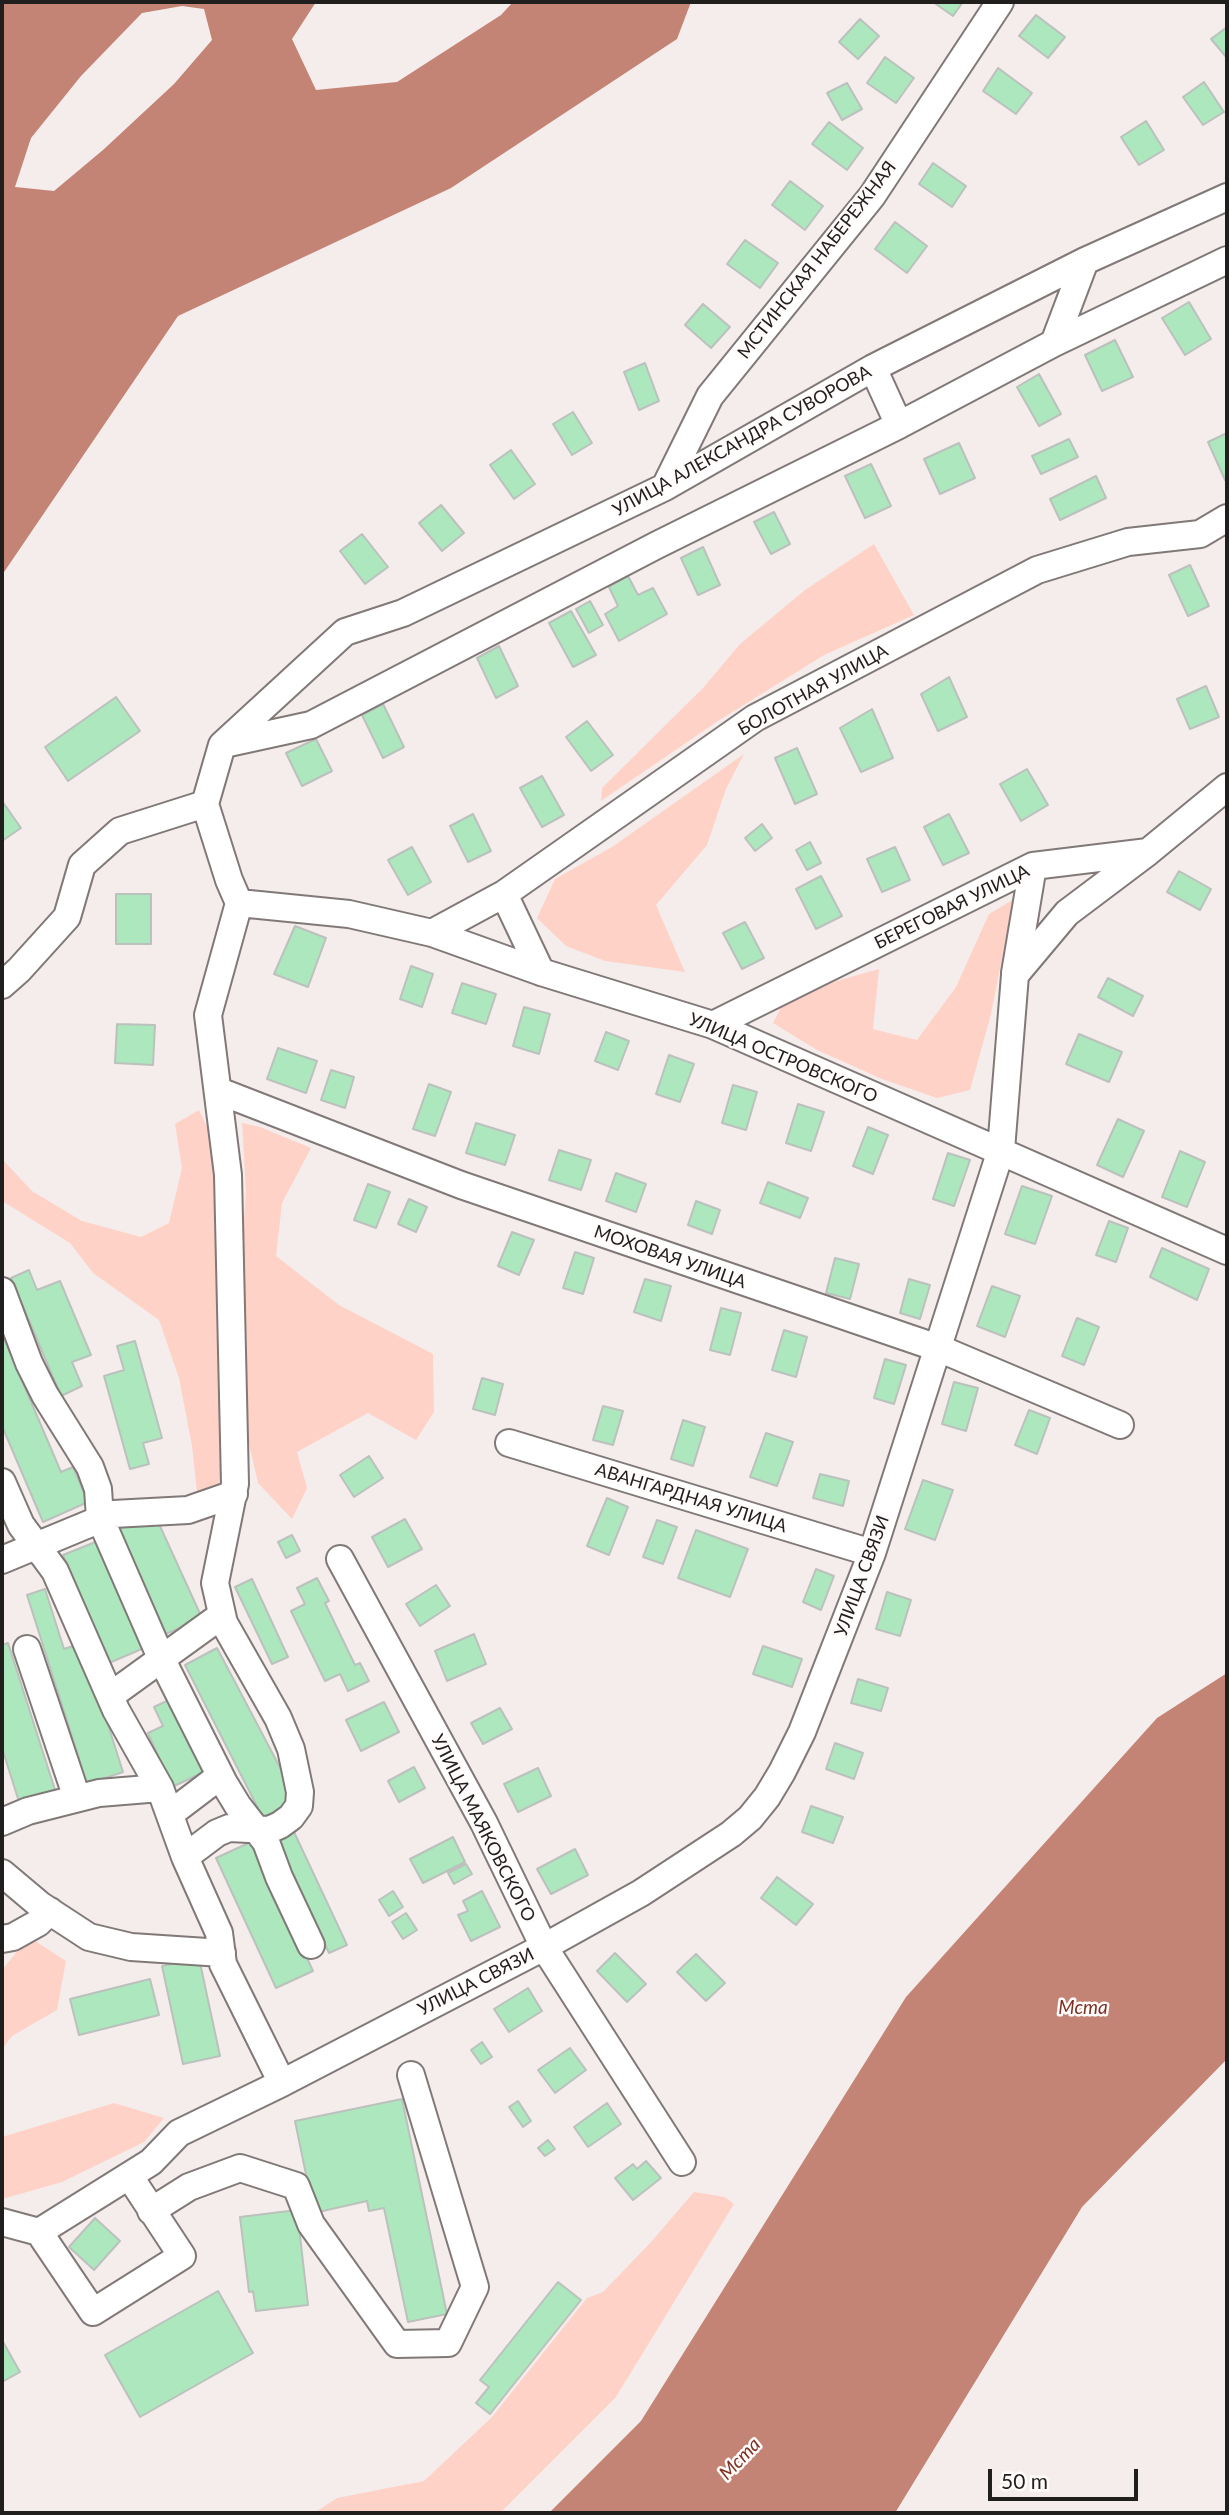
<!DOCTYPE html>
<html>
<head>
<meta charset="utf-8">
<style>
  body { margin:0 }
  #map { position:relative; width:1229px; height:2515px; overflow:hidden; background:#f5edeb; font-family:Lato,sans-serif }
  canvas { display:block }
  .frame { position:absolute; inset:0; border:4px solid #211e1e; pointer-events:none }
  .scale { position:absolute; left:988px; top:2469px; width:150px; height:32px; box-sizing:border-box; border:4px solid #211e1e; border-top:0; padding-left:9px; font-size:21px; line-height:24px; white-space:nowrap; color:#211e1e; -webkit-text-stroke:5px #fffcfb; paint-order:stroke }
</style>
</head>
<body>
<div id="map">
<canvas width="1229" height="2515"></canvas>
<div class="frame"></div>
<div class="scale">50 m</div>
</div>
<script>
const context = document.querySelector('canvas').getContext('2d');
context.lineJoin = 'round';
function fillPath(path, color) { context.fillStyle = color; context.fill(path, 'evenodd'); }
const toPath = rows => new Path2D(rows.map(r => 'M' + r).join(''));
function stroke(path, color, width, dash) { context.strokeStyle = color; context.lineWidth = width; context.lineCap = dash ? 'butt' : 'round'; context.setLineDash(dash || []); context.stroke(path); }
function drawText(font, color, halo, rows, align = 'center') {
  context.font = font + ' Lato,sans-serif'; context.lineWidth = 5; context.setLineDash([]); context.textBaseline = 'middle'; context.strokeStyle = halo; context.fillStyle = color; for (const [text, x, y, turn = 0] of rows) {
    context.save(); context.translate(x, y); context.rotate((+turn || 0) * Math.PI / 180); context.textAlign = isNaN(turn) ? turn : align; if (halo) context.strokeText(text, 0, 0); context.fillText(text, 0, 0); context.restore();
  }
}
fillPath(toPath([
  [874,544,914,615,824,655,718,721,601,801,602,788,703,688,740,644,805,590],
  [744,754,726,789,707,845,656,905,685,972,605,961,566,946,537,918,555,879,612,847],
  [1014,899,990,1018,970,1090,937,1098,882,1079,817,1050,773,1023,784,1001,833,982,879,969,873,1029,917,1040,956,987,989,914],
  [199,1110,212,1137,220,1254,222,1487,216,1494,197,1492,192,1446,179,1378,159,1320,93,1273,70,1243,2,1201,2,1159,32,1191,82,1221,141,1237,169,1223,182,1168,175,1124],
  [242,1123,260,1127,311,1148,282,1203,276,1256,339,1305,433,1354,434,1412,416,1440,368,1413,297,1452,307,1488,292,1519,258,1483,241,1409,247,1350,242,1249,246,1192],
  [29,1937,66,1961,57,2010,12,2036,2,2049,2,1970],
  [114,2103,164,2118,144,2142,62,2182,2,2199,2,2137],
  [694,2192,725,2197,734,2204,616,2397,500,2513,314,2513,337,2498,424,2481,492,2417,587,2298,603,2292,651,2242]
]), '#ffd2c8');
fillPath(toPath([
  [2,2,316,2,292,39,316,90,397,82,501,15,513,2,691,2,677,39,451,188,178,316,2,575],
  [182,6,204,9,212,40,174,84,103,150,54,191,15,187,31,138,81,76,142,13],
  [1227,1673,1227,2059,1082,2207,895,2513,549,2513,641,2421,906,1997,1157,1718]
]), '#c38375');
const building = toPath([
  [933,2,963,2,953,16,933,2],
  [1036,15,1065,37,1048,58,1019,36,1036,15],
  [860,19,879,36,858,59,839,42,860,19],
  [1227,27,1227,58,1211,39,1227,27],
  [885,57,914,78,896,103,867,83,885,57],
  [998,68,1032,93,1016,114,983,91,998,68],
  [1204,82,1224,112,1203,125,1183,97,1204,82],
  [847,83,862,109,842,120,827,93,847,83],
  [1146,121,1164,150,1139,165,1121,137,1146,121],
  [829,122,863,148,847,170,812,144,829,122],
  [933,163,966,186,952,207,919,184,933,163],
  [790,181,823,206,805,230,772,205,790,181],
  [895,222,927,246,907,273,875,249,895,222],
  [745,240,778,263,760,288,727,264,745,240],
  [1189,302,1211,339,1185,355,1162,318,1189,302],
  [703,304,730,327,711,348,685,325,703,304],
  [1115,340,1133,377,1102,391,1085,355,1115,340],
  [645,363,659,401,639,410,624,372,645,363],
  [1039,374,1061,414,1039,426,1017,387,1039,374],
  [573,412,592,443,572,455,553,424,573,412],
  [1227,433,1227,479,1225,480,1208,442,1227,433],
  [1069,439,1078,457,1041,474,1032,456,1069,439],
  [959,443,975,478,940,494,924,459,959,443],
  [511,450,535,484,514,499,490,465,511,450],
  [871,464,891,506,865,518,845,476,871,464],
  [1096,476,1106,498,1060,520,1050,499,1096,476],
  [441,505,464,533,442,551,419,523,441,505],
  [774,512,790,544,771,554,754,522,774,512],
  [362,534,388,567,365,584,340,551,362,534],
  [703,547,720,585,698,595,681,558,703,547],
  [1190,565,1209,606,1188,616,1169,575,1190,565],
  [628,576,638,595,653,588,667,614,619,641,605,614,618,606,609,587,628,576],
  [590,601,603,625,589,633,576,609,590,601],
  [571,611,596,655,573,667,549,623,571,611],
  [499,646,518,686,496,698,477,658,499,646],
  [949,677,967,717,938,731,921,694,949,677],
  [1206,686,1219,717,1190,729,1177,699,1206,686],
  [116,697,140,731,68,781,45,747,116,697],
  [383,704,404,747,383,758,362,715,383,704],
  [872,709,893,758,861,772,840,728,872,709],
  [587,721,613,755,591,771,566,737,587,721],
  [316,739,332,771,302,786,286,753,316,739],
  [797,748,817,794,795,804,775,758,797,748],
  [1027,769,1048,805,1021,821,1000,784,1027,769],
  [542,776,564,815,542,827,520,788,542,776],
  [2,801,21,828,2,841,2,801],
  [473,814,491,851,468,862,450,826,473,814],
  [949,814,969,853,943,865,924,827,949,814],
  [762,824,772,838,755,851,745,838,762,824],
  [810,842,821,863,807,870,796,850,810,842],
  [412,847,431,882,408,895,388,860,412,847],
  [895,847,910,880,882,892,867,859,895,847],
  [1179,871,1211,889,1200,910,1167,892,1179,871],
  [821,876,842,916,816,929,796,889,821,876],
  [116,894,151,894,151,944,116,944,116,894],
  [745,922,764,958,742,969,723,933,745,922],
  [295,926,326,938,308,987,274,974,295,926],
  [411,966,433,974,422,1007,400,999,411,966],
  [1108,978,1143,996,1133,1016,1098,997,1108,978],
  [462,983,496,994,486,1024,452,1013,462,983],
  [524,1007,550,1014,539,1054,513,1046,524,1007],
  [117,1024,155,1025,153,1065,115,1063,117,1024],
  [606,1032,629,1041,618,1070,595,1061,606,1032],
  [1079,1034,1122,1052,1109,1082,1066,1064,1079,1034],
  [278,1048,317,1061,306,1093,267,1079,278,1048],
  [669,1055,694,1064,680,1102,656,1094,669,1055],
  [331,1070,354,1077,345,1108,321,1100,331,1070],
  [429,1084,451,1092,435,1136,413,1129,429,1084],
  [733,1085,757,1092,746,1130,722,1123,733,1085],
  [798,1104,824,1112,811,1151,786,1143,798,1104],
  [1118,1119,1144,1131,1123,1177,1097,1165,1118,1119],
  [476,1123,515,1135,505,1165,466,1153,476,1123],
  [868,1127,888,1135,873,1174,853,1166,868,1127],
  [559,1150,591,1160,581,1190,549,1180,559,1150],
  [1180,1151,1205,1162,1187,1207,1162,1197,1180,1151],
  [948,1153,970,1160,954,1206,933,1199,948,1153],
  [616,1173,646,1184,636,1212,606,1201,616,1173],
  [768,1182,808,1198,800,1218,760,1203,768,1182],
  [368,1184,390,1192,376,1228,354,1220,368,1184],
  [1022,1186,1052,1196,1035,1244,1005,1234,1022,1186],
  [409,1199,427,1207,416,1232,398,1224,409,1199],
  [696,1201,720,1210,712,1234,688,1225,696,1201],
  [1109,1221,1128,1228,1116,1262,1096,1255,1109,1221],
  [512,1232,534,1240,519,1275,498,1266,512,1232],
  [1162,1248,1209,1269,1197,1300,1150,1277,1162,1248],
  [575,1252,594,1258,583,1294,563,1288,575,1252],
  [835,1258,859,1264,850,1299,826,1293,835,1258],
  [29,1270,37,1290,60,1281,91,1355,72,1362,82,1386,61,1396,11,1278,29,1270],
  [645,1279,671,1286,661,1321,634,1312,645,1279],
  [909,1279,930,1285,920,1319,900,1313,909,1279],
  [992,1286,1020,1296,1005,1337,977,1326,992,1286],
  [721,1308,741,1313,730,1355,710,1350,721,1308],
  [1077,1318,1099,1327,1084,1365,1062,1356,1077,1318],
  [784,1330,807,1337,796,1377,772,1370,784,1330],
  [2,1334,61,1472,73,1467,88,1502,43,1522,2,1426,2,1334],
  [135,1341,162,1438,143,1443,149,1464,130,1469,104,1376,124,1370,117,1346,135,1341],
  [885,1359,906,1365,894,1404,874,1398,885,1359],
  [482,1378,503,1384,495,1415,473,1409,482,1378],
  [954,1382,978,1388,966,1431,942,1424,954,1382],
  [603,1406,623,1411,613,1445,593,1440,603,1406],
  [1029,1410,1050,1418,1037,1454,1015,1445,1029,1410],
  [683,1420,705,1427,693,1466,671,1459,683,1420],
  [766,1433,793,1442,777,1486,750,1477,766,1433],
  [369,1456,383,1478,354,1497,340,1475,369,1456],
  [820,1474,849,1481,843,1506,813,1498,820,1474],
  [923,1480,953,1490,935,1540,905,1529,923,1480],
  [607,1498,628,1507,609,1555,587,1546,607,1498],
  [154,1513,202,1618,166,1634,119,1529,154,1513],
  [405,1519,422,1549,388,1567,372,1537,405,1519],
  [657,1520,677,1527,663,1564,643,1557,657,1520],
  [696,1530,748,1549,730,1597,678,1578,696,1530],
  [292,1535,300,1551,286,1558,278,1542,292,1535],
  [98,1541,144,1648,109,1663,63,1555,98,1541],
  [816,1569,834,1576,821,1610,803,1602,816,1569],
  [317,1578,329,1601,325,1603,355,1665,360,1663,369,1681,348,1691,340,1674,325,1681,291,1611,305,1604,297,1588,317,1578],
  [252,1579,288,1657,272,1664,235,1587,252,1579],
  [436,1585,450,1606,420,1626,406,1604,436,1585],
  [45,1589,64,1649,82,1643,123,1772,87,1784,27,1595,45,1589],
  [887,1592,911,1600,900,1636,876,1629,887,1592],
  [474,1634,486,1664,447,1681,435,1651,474,1634],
  [8,1643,56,1793,20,1805,2,1748,2,1645,8,1643],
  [763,1646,802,1659,792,1687,753,1674,763,1646],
  [217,1648,294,1794,287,1812,265,1822,185,1665,217,1648],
  [858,1679,888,1688,881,1711,851,1703,858,1679],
  [173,1698,206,1771,172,1787,148,1733,163,1726,154,1707,173,1698],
  [384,1702,399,1732,361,1751,346,1720,384,1702],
  [500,1708,512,1729,483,1744,471,1723,500,1708],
  [835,1743,863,1753,854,1779,826,1769,835,1743],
  [414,1767,425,1788,399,1802,388,1781,414,1767],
  [538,1768,551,1796,518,1812,504,1784,538,1768],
  [811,1806,843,1817,833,1843,802,1832,811,1806],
  [294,1832,347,1945,329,1953,276,1841,294,1832],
  [453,1837,465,1862,423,1883,410,1859,453,1837],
  [253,1841,313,1971,276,1988,216,1858,253,1841],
  [575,1849,588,1875,551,1894,537,1869,575,1849],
  [466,1864,472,1874,454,1884,448,1873,466,1864],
  [777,1877,813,1904,796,1925,761,1898,777,1877],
  [393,1891,403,1907,389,1916,379,1900,393,1891],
  [482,1891,500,1927,471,1941,458,1915,468,1911,463,1901,482,1891],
  [406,1913,417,1930,403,1939,392,1922,406,1913],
  [615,1953,646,1984,627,2002,597,1971,615,1953],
  [696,1954,725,1983,706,2001,677,1972,696,1954],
  [199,1958,220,2056,183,2064,162,1966,199,1958],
  [150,1979,159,2015,79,2035,70,1999,150,1979],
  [528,1988,542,2011,509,2032,494,2009,528,1988],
  [482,2042,492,2057,481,2064,471,2050,482,2042],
  [570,2048,586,2070,555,2093,538,2070,570,2048],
  [402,2099,447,2314,408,2322,384,2208,369,2211,367,2201,314,2213,295,2121,402,2099],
  [518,2101,531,2121,523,2127,509,2107,518,2101],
  [607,2103,621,2124,588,2147,574,2127,607,2103],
  [548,2140,555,2149,545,2156,538,2148,548,2140],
  [646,2161,661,2178,633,2200,615,2178,633,2164,637,2169,646,2161],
  [297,2210,308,2305,256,2311,253,2291,249,2292,240,2217,297,2210],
  [95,2218,120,2241,94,2270,69,2247,95,2218],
  [558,2282,581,2300,490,2414,476,2403,489,2387,480,2380,558,2282],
  [218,2291,253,2353,140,2417,105,2355,218,2291],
  [2,2340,20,2372,2,2382,2,2340]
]);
fillPath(building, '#ade7bd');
stroke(building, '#bbc1bd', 2);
const minor = toPath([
  [1054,343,1227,260],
  [873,368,899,425],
  [665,487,710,396,872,196,1000,2],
  [224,744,311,725,657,545,899,425,1054,343,1085,261],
  [205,804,222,745,345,632,403,613,665,487,873,368,1085,261,1227,197],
  [504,894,541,972],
  [239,903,349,914,432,933,541,972,713,1025,1227,1251],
  [432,933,504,894,755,718,1037,570,1128,542,1200,534,1227,518],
  [1015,973,1033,866],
  [2,985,19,970,67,917,82,865,120,831,205,804],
  [713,1025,1033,866,1148,852,1227,787],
  [219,1091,461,1185,938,1348,1120,1425],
  [2,1291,29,1363,45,1395,90,1467,98,1489,100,1518,162,1660,224,1783,238,1806,266,1842,279,1877,311,1945],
  [509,1443,872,1553],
  [2,1482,21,1525,55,1571,116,1710,160,1788,185,1857,219,1933,223,1964,282,2083],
  [340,1559,484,1823,544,1947,682,2162],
  [2,1560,113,1514,188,1510,234,1494],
  [27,1649,77,1798],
  [110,1696,222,1615],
  [170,1814,220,1776],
  [2,1822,28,1811,99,1793,160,1788],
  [185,1857,217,1833,229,1828,269,1830,280,1825,291,1817,299,1806,300,1792,291,1749,278,1718,224,1623,215,1583,235,1484,228,1175,208,1015,239,903,229,880,205,804],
  [2,1873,40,1905,89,1937,131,1947,222,1953],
  [2,1939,13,1937,38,1923,50,1911],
  [151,2211,189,2187,240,2168,296,2186,311,2224,397,2344,448,2343,475,2287,411,2075],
  [2,2222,39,2232,93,2312,182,2256,130,2177],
  [39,2232,151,2162,179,2133,282,2083,544,1947,641,1893,731,1834,750,1818,767,1797,782,1772,802,1732,872,1553,1001,1150,1015,975,1067,913,1148,852]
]);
stroke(minor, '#807977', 30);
stroke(minor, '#fff', 26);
drawText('18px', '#211e1e', '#fffcfb', [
  ["МСТИНСКАЯ НАБЕРЕЖНАЯ",817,260,-52],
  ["УЛИЦА АЛЕКСАНДРА СУВОРОВА",742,441,-29],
  ["БОЛОТНАЯ УЛИЦА",813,690,-29],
  ["БЕРЕГОВАЯ УЛИЦА",952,907,-26],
  ["УЛИЦА ОСТРОВСКОГО",783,1058,23],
  ["МОХОВАЯ УЛИЦА",670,1257,19],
  ["АВАНГАРДНАЯ УЛИЦА",691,1498,17],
  ["УЛИЦА СВЯЗИ",862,1576,-70],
  ["УЛИЦА МАЯКОВСКОГО",483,1828,63],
  ["УЛИЦА СВЯЗИ",476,1982,-27]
]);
drawText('italic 19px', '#7e3021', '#fffcfb', [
  ["Мста",1083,2008],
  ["Мста",740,2459,-46]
]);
</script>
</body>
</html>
